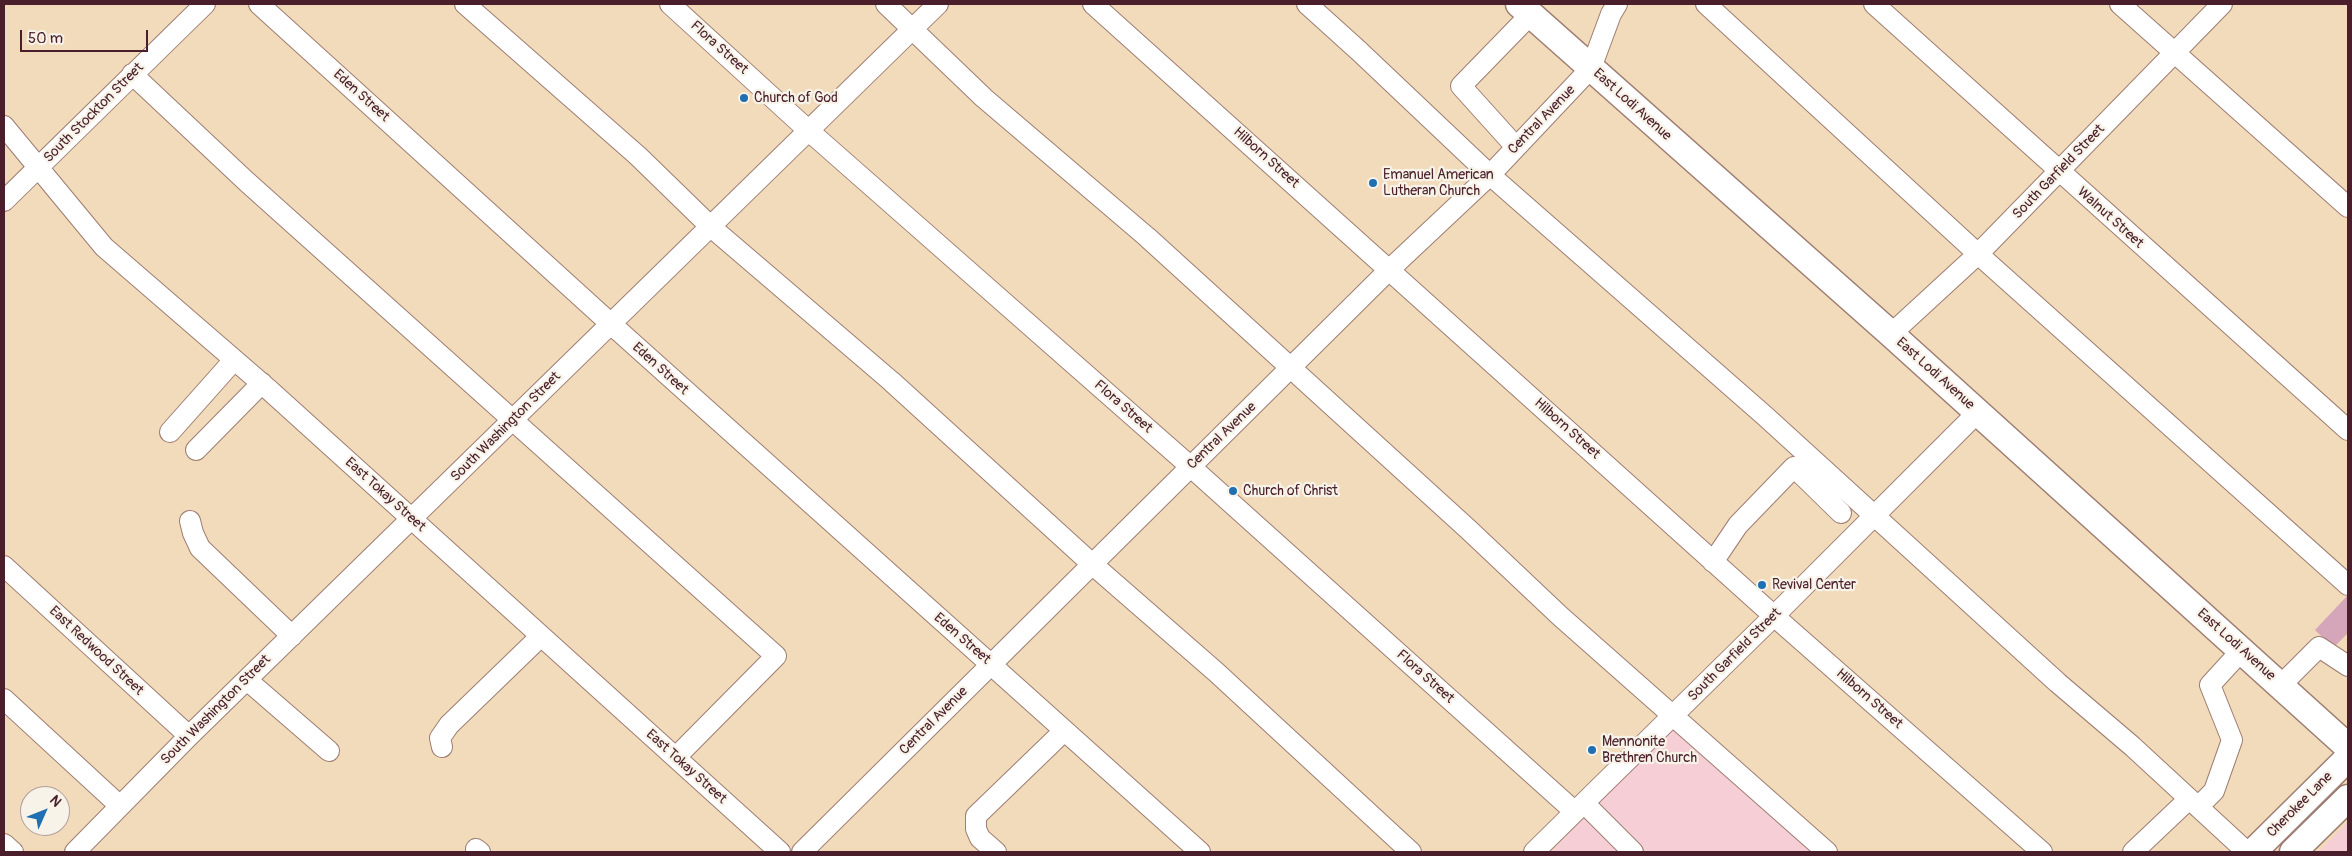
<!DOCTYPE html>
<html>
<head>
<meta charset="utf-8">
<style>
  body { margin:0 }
  #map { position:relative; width:2352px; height:856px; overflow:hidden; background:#f1dbba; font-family:Pangolin,sans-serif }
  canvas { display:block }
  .frame { position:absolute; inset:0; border:5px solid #4a1f2b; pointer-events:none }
  .north { position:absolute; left:20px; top:786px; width:50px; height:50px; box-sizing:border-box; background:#f7f3e8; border:1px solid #b29e9c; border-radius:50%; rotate:46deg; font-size:14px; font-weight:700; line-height:20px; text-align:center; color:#4a1f2b }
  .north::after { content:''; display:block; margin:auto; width:18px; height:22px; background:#1f6fb2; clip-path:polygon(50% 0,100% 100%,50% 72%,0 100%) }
  .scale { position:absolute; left:20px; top:30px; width:128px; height:22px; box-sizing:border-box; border:2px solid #4a1f2b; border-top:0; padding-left:6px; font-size:15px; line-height:18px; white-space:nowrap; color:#4a1f2b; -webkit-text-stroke:4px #f7f3e8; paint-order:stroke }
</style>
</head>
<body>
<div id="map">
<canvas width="2352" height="856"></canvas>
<div class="frame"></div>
<div class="north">N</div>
<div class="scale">50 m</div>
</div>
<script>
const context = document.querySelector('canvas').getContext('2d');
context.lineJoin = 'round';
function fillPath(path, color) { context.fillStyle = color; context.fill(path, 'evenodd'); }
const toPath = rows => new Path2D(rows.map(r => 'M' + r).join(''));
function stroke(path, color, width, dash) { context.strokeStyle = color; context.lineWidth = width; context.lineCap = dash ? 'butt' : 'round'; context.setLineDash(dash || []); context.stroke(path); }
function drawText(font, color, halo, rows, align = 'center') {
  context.font = font + ' Pangolin,sans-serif'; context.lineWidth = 4.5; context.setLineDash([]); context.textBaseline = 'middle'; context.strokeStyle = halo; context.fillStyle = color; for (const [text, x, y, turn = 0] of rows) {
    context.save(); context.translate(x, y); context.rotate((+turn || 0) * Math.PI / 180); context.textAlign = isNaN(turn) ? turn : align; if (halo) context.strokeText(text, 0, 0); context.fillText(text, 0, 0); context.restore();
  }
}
fillPath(toPath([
  [1674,723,1821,852,1551,852],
  [2347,823,2348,852,2318,852]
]), '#f6cfd6');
fillPath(toPath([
  [2348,595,2348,633,2333,648,2315,630]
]), '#d5a5b9');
const minor = toPath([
  [259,4,611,324,1200,852],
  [465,4,638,156,711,227,891,381,1092,564,1216,672,1411,852],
  [670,4,809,131,1191,467,1574,811],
  [886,4,984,98,1147,237,1469,530,1560,616,1827,852],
  [1093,4,1774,616,2042,852],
  [1307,4,1359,51,1490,175,1765,416,2058,683,2132,746,2247,852],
  [1706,4,1978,254,2348,585],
  [1874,4,2348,430],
  [2120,4,2348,207],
  [132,74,247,182,776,656,676,757],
  [4,126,104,247,267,388,780,852],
  [1516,147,1461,86,1531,14],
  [4,201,205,4],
  [1891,334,1978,254,2222,4],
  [170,432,234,360],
  [196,450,262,383],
  [190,521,193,533,200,548,292,636],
  [1713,562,1738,525,1794,467,1841,513],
  [4,566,189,736],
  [247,680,329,751],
  [2281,685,2319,647,2348,666],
  [4,699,120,806],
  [442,747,440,738,449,725,541,636],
  [1584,803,1633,852],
  [2198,807,2214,791,2232,740,2210,685,2242,650],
  [4,844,13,852],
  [476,849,480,852],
  [75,852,189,736,938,4],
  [802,852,1390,269,1490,175,1591,68,1611,14,1617,4],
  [996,852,980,838,976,829,976,816,1064,731],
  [1534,852,1774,616,1977,413],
  [2133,852,2189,799]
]);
const major = toPath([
  [1519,4,1891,334,2348,747],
  [2253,852,2348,758],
  [2293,852,2348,798]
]);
stroke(minor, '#9e7d72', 22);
stroke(major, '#9e7d72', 29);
stroke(minor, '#fff', 20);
stroke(major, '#fff', 26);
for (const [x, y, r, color] of [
  [744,98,5,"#1f6fb2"],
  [1373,183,5,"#1f6fb2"],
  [1233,491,5,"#1f6fb2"],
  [1762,585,5,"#1f6fb2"],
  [1592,750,5,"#1f6fb2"]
]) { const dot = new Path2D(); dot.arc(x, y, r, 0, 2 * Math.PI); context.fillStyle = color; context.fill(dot); stroke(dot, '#f7f3e8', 2); }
drawText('14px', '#4a1f2b', '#f7f3e8', [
  ["Flora Street",719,48,42],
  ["Eden Street",361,96,42],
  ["East Lodi Avenue",1632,105,42],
  ["South Stockton Street",94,113,-45],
  ["Central Avenue",1542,120,-46],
  ["Hilborn Street",1266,158,42],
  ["South Garfield Street",2059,172,-46],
  ["Walnut Street",2110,218,42],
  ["Eden Street",660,369,42],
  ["East Lodi Avenue",1935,374,42],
  ["Flora Street",1123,407,41],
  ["South Washington Street",506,427,-45],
  ["Hilborn Street",1567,429,42],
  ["Central Avenue",1222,436,-44],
  ["East Tokay Street",385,495,42],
  ["Eden Street",962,639,41],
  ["East Lodi Avenue",2236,645,42],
  ["East Redwood Street",96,651,43],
  ["South Garfield Street",1735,655,-45],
  ["Flora Street",1425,677,42],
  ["Hilborn Street",1869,699,41],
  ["South Washington Street",216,710,-45],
  ["Central Avenue",934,721,-45],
  ["East Tokay Street",686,767,42],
  ["Cherokee Lane",2300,805,-45]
]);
drawText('14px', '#4a1f2b', '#f7f3e8', [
  ["Church of God",754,98],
  ["Emanuel American",1383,175],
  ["Lutheran Church",1383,191],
  ["Church of Christ",1243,491],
  ["Revival Center",1772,585],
  ["Mennonite",1602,742],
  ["Brethren Church",1602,758]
], 'left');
</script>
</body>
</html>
